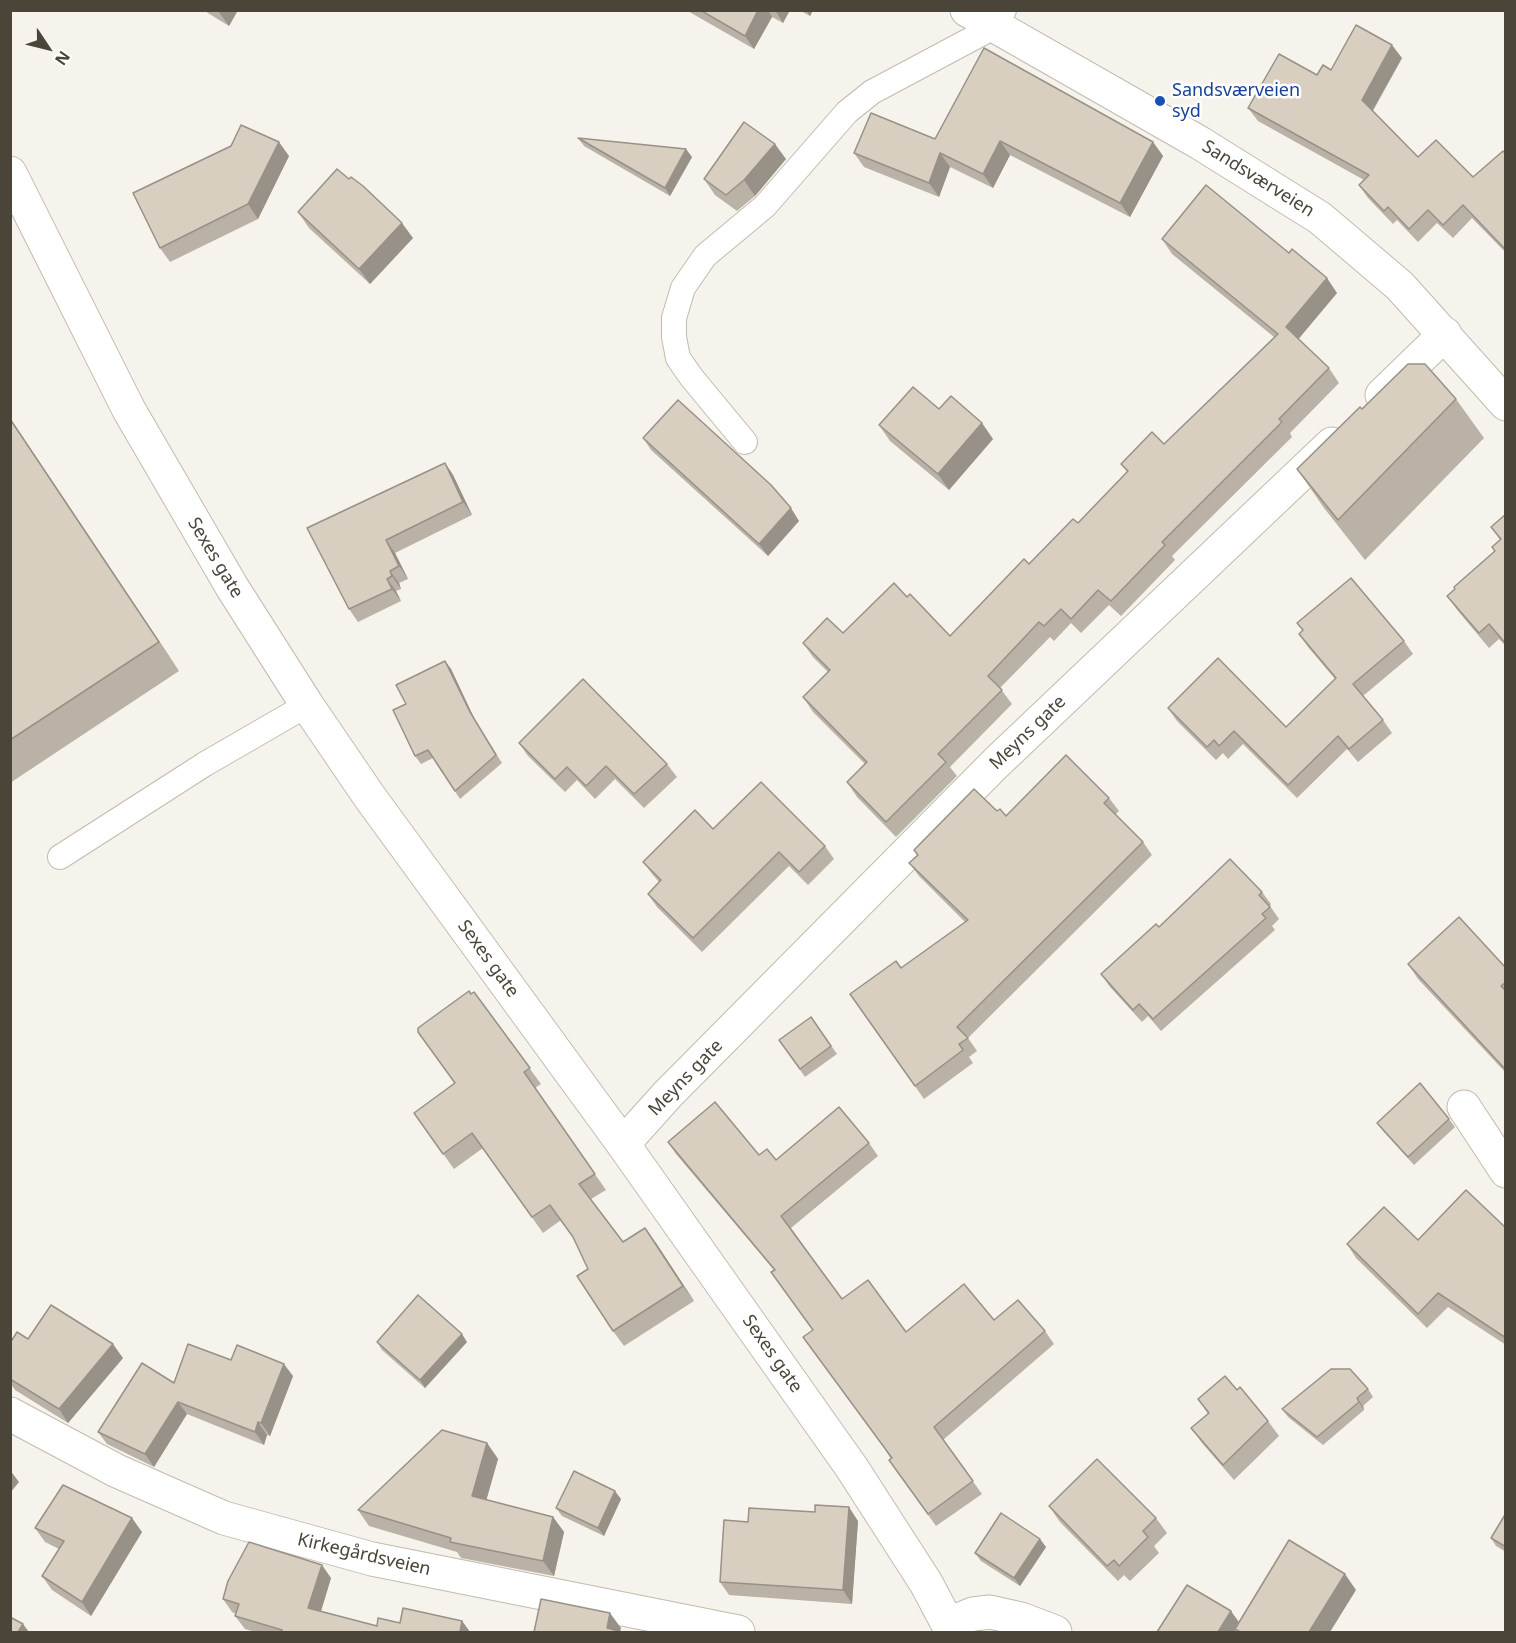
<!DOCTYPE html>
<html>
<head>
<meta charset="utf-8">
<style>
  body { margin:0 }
  #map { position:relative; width:1516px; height:1643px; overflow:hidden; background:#f6f3ec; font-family:"Noto Sans",sans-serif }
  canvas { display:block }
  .frame { position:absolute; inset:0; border:12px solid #4b4439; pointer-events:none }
  .north { position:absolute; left:18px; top:18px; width:60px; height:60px; -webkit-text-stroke:4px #fff; paint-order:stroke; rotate:125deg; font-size:16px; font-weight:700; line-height:24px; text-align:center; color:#4b4439 }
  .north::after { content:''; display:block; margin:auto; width:21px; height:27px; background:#4b4439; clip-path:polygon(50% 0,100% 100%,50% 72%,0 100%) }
</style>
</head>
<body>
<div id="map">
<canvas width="1516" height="1643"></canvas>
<div class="frame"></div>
<div class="north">N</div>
</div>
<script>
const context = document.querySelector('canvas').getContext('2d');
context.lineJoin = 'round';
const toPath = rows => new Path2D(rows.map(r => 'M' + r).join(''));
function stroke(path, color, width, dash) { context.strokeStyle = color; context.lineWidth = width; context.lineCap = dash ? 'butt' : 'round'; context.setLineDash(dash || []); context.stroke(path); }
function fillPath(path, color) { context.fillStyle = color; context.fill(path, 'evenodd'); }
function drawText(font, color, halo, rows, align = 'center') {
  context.font = font + ' "Noto Sans",sans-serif'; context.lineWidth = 5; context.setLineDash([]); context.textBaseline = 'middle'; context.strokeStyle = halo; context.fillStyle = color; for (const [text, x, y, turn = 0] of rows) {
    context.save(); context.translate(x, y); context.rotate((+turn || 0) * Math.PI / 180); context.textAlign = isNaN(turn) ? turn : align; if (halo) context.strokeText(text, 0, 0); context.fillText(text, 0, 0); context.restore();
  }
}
const service = toPath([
  [745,442,692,378,678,358,674,337,674,318,683,288,705,256,765,206,847,112,872,92,994,27,1004,10],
  [60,857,205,764,307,705]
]);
const minor = toPath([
  [967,10,1200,143,1320,218,1400,286,1506,404],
  [1382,395,1445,334],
  [1464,1107,1506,1171],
  [623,1144,668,1094,996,763,1332,444],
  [10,1414,117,1471,224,1518,372,1559,738,1632],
  [948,1624,973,1614,990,1612,1021,1619,1055,1632]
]);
const tertiary = toPath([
  [10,173,129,410,232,587,307,705,369,796,623,1144,852,1468,926,1583,952,1632]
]);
stroke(service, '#c2bbae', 26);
stroke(minor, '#c2bbae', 35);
stroke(tertiary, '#c2bbae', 35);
stroke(service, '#fff', 24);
stroke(minor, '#fff', 33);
stroke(tertiary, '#fff', 33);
fillPath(toPath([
  [203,10,238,10,229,26],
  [686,10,790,10,783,23,772,17,754,49],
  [799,10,813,10,810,16],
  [1402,58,1373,111,1418,157,1473,177,1506,154,1506,253,1472,218,1453,238,1437,223,1418,242,1397,220,1393,224,1368,198,1359,185,1364,180,1258,121,1248,108,1317,75,1331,70],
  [578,138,692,157,670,196,584,146],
  [935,139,1153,142,1163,156,1130,217,1010,155,993,188,950,167,939,197,864,167,854,153],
  [289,156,258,219,170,262,160,248],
  [786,159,755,196,737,211,715,195,704,179],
  [298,212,413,238,370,284,309,228],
  [1162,239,1337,293,1298,339,1329,368,1339,383,1290,433,1292,437,1172,556,1175,560,1121,616,1109,605,1081,633,1071,623,1054,641,1050,637,1000,688,1012,704,950,767,957,776,896,837,857,797,847,782,865,764,813,712,803,697,828,672,813,657,803,643,843,633,907,597,950,636,1029,564,1078,523,1127,472,1121,464,1164,444,1274,337,1172,254],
  [1456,399,1484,438,1365,560,1324,508,1297,469,1362,409],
  [939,409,993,439,949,490,890,441,879,425],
  [10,418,179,671,10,783],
  [643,438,799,521,768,556,651,450],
  [445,463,453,475,472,515,395,553,408,579,399,583,401,589,396,591,401,601,358,622,349,609,307,528],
  [1506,514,1506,646,1499,639,1489,648,1458,611,1447,596,1495,551,1492,547,1500,540,1491,527],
  [1297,623,1404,641,1413,654,1363,696,1383,720,1392,733,1358,762,1347,749,1297,798,1243,744,1228,759,1223,753,1216,760,1177,721,1168,708,1286,727,1335,679,1308,647,1299,634,1303,631],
  [445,661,451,669,475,720,502,763,460,799,433,758,421,764,415,756,406,704],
  [519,743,667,764,677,777,644,808,615,779,595,799,577,780,565,792,528,756],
  [1109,798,1119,811,1115,815,1143,842,1152,855,968,1038,977,1051,969,1057,973,1063,924,1099,850,994,901,968,965,922,919,876,909,863,917,855,914,850,997,811,1006,816],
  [713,829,825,846,834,859,808,885,789,866,702,952,657,907,648,894,659,882,653,875,643,862],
  [1262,892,1271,904,1270,906,1279,919,1272,926,1275,930,1161,1031,1148,1016,1142,1022,1110,987,1101,974,1159,927],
  [1408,964,1506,968,1506,1073,1418,979],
  [474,992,541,1084,535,1088,606,1190,591,1199,623,1242,656,1243,694,1301,624,1346,613,1331,588,1269,573,1237,561,1220,543,1233,483,1148,454,1169,414,1113,454,1083,471,994],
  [811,1017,837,1054,805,1077,779,1040],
  [1449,1119,1455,1127,1414,1165,1383,1131,1377,1123],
  [668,1142,759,1155,776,1160,869,1143,878,1156,791,1228,842,1299,906,1332,994,1320,1045,1331,1054,1344,943,1440,982,1494,936,1526,889,1460,891,1459,813,1330,774,1270,676,1154],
  [1506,1228,1506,1345,1448,1307,1427,1328,1356,1258,1347,1244,1418,1240],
  [28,1339,123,1358,68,1423,15,1390,10,1383,10,1343],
  [377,1342,467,1342,425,1388,382,1350],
  [231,1360,293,1376,270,1436,267,1435,264,1445,187,1414,154,1467,107,1444,98,1432,174,1383],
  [1368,1389,1373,1397,1363,1406,1364,1410,1323,1445,1288,1417,1282,1409],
  [1237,1390,1268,1421,1279,1436,1234,1480,1202,1443,1191,1428,1208,1414,1198,1399],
  [487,1443,498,1459,486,1500,553,1517,564,1532,554,1576,461,1558,457,1552,369,1526,358,1510],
  [621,1499,604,1536,562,1516,556,1508],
  [1049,1506,1156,1518,1167,1533,1154,1546,1159,1553,1130,1581,1124,1575,1118,1581,1060,1522],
  [1506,1513,1506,1552,1496,1546,1491,1538],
  [858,1521,852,1604,729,1595,720,1582,748,1522],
  [35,1528,142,1532,91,1616,52,1590,42,1576,59,1549,45,1542],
  [1046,1547,1020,1586,981,1561,975,1553],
  [331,1578,321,1611,377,1626,400,1623,462,1621,470,1632,255,1632,245,1629,235,1616,236,1614,232,1612,223,1599]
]), '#bab2a6');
fillPath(toPath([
  [220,10,238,10,229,26,219,12],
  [758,10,768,10,772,17,754,49,745,36],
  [775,10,790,10,783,23],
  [806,10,813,10,810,16],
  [1392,45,1402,58,1371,113,1362,100],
  [1000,141,1010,155,993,188,983,174],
  [279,142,289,156,258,219,248,204],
  [1153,142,1163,156,1130,217,1120,203],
  [775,144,786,159,755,196,744,180],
  [686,149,692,157,670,196,665,188],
  [940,153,950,167,939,197,929,183],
  [402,223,413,238,370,284,359,269],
  [1327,278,1337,293,1296,342,1286,327],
  [10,418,179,671,159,642,10,419],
  [982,423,993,439,949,490,938,474],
  [445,463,453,475,472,515,463,502],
  [791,508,799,521,768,556,759,544],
  [386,540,395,553,408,579,399,566],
  [390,571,399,583,401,589,392,576],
  [387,579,396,591,401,601,392,589],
  [445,661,451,669,475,720,502,763,470,712],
  [645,1228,656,1243,694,1301,683,1286],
  [462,1334,467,1342,425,1388,420,1380],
  [113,1344,123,1358,68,1423,59,1409],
  [284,1364,293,1376,270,1436,261,1423],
  [1357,1398,1363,1406,1364,1410,1359,1402],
  [178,1402,187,1414,154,1467,145,1454],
  [258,1422,267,1435,264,1445,255,1432],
  [487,1443,498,1459,483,1512,472,1496],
  [10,1470,19,1482,10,1493],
  [615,1491,621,1499,604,1536,598,1528],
  [849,1507,858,1521,852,1604,843,1590],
  [553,1517,564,1532,554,1576,543,1561],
  [132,1518,142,1532,91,1616,82,1602],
  [1040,1539,1046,1547,1020,1586,1014,1578],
  [322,1565,331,1578,318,1621,308,1608],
  [1345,1574,1356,1590,1330,1632,1309,1632],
  [1231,1611,1241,1625,1235,1629,1236,1632,1218,1632],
  [610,1613,621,1628,620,1632,607,1628],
  [462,1621,470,1632,460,1632],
  [23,1624,29,1632,18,1632]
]), '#979187');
const building = toPath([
  [700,10,758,10,745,36,700,10],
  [1356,25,1392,45,1362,100,1418,157,1436,140,1473,177,1503,151,1506,154,1506,247,1504,248,1463,205,1443,225,1428,210,1409,229,1388,207,1384,211,1359,185,1369,175,1248,108,1279,54,1317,75,1323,65,1331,70,1356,25],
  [984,48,1153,142,1120,203,1000,141,983,174,940,153,929,183,854,153,871,113,935,139,984,48],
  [744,122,775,144,744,180,726,195,704,179,744,122],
  [241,125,279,142,248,204,160,248,133,193,231,146,241,125],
  [578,138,686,149,665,188,578,138],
  [337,169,349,179,351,177,363,186,402,223,359,269,298,212,337,169],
  [1206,185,1289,253,1292,249,1327,278,1286,327,1329,368,1279,419,1282,422,1162,542,1165,545,1111,601,1098,590,1071,619,1061,609,1044,626,1039,622,988,676,1002,690,938,754,946,762,886,822,847,782,867,762,803,697,830,670,803,643,827,618,843,633,894,583,907,597,910,594,950,636,1024,559,1029,564,1073,519,1078,523,1128,471,1121,464,1152,432,1164,444,1278,334,1162,239,1206,185],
  [1408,364,1425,364,1456,399,1338,520,1297,469,1360,407,1362,409,1408,364],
  [913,387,939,409,951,396,982,423,938,474,879,425,913,387],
  [678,400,771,485,791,508,759,544,643,438,678,400],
  [10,419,159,642,10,740,10,419],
  [445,463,463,502,386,540,399,566,390,571,392,576,387,579,392,589,349,609,307,528,445,463],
  [1506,514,1506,644,1489,624,1479,633,1447,596,1455,589,1454,587,1495,551,1492,547,1501,539,1491,527,1506,514],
  [1351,578,1404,641,1353,684,1383,720,1349,749,1338,736,1288,785,1234,731,1219,746,1214,740,1207,747,1168,708,1218,658,1286,727,1336,678,1299,634,1303,630,1297,623,1351,578],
  [445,661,470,712,496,755,455,791,428,750,415,756,393,710,406,704,396,685,445,661],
  [583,679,667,764,634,794,606,766,586,786,567,767,555,779,519,743,583,679],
  [1066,755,1109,798,1104,803,1143,842,957,1027,968,1038,959,1044,963,1050,915,1086,850,994,896,961,901,968,968,920,909,863,918,855,914,850,974,789,997,811,1000,809,1006,816,1066,755],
  [761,782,825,846,799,872,779,852,693,938,648,894,661,880,643,862,695,810,713,829,761,782],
  [1230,859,1262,892,1259,895,1270,907,1262,914,1266,918,1153,1019,1139,1004,1133,1010,1101,974,1156,924,1159,927,1230,859],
  [1459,917,1506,968,1506,982,1501,986,1506,991,1506,1070,1408,964,1459,917],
  [469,991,471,994,474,992,530,1068,524,1072,595,1174,579,1184,623,1242,645,1228,683,1286,613,1331,577,1276,588,1269,573,1237,550,1205,532,1217,472,1133,443,1154,414,1113,455,1083,418,1032,418,1028,469,991],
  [811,1017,831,1046,800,1069,779,1040,811,1017],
  [1420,1083,1449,1119,1408,1157,1377,1123,1420,1083],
  [715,1102,759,1155,767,1149,776,1160,839,1107,869,1143,781,1216,842,1299,868,1280,906,1332,964,1284,994,1320,1018,1300,1045,1331,934,1427,973,1481,928,1514,889,1460,892,1458,803,1337,813,1330,771,1272,775,1270,668,1142,715,1102],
  [1466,1190,1506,1228,1506,1271,1505,1272,1506,1272,1506,1338,1438,1293,1418,1314,1347,1244,1384,1207,1418,1240,1466,1190],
  [418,1295,462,1334,420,1380,377,1342,418,1295],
  [51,1305,113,1344,59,1409,10,1379,10,1343,17,1332,28,1339,51,1305],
  [188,1344,231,1360,237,1345,284,1364,261,1423,258,1422,255,1432,178,1402,145,1454,98,1432,142,1363,174,1383,188,1344],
  [1331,1369,1350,1369,1368,1389,1357,1398,1359,1402,1317,1437,1282,1409,1331,1369],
  [1225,1376,1237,1390,1240,1387,1268,1421,1223,1465,1191,1428,1209,1413,1198,1399,1225,1376],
  [442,1430,487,1443,472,1496,553,1517,543,1561,450,1542,451,1538,358,1510,442,1430],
  [1097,1459,1156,1518,1143,1531,1148,1537,1119,1566,1114,1560,1107,1566,1049,1506,1097,1459],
  [574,1471,615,1491,598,1528,556,1508,574,1471],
  [63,1485,132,1518,82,1602,42,1576,64,1541,35,1528,63,1485],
  [815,1505,849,1507,843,1590,720,1582,724,1520,748,1522,749,1508,815,1512,815,1505],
  [1001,1513,1040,1539,1014,1578,975,1553,1001,1513],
  [1506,1513,1506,1547,1491,1538,1506,1513],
  [1289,1540,1345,1574,1309,1632,1240,1632,1235,1629,1289,1540],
  [249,1542,322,1565,308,1608,377,1626,378,1618,400,1623,403,1608,462,1621,460,1632,282,1632,282,1630,235,1616,239,1604,223,1599,228,1581,249,1542],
  [1187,1585,1231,1611,1218,1632,1157,1632,1187,1585],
  [541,1599,610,1613,607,1628,622,1632,534,1632,541,1599],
  [10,1617,23,1624,18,1632,10,1632,10,1617]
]);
fillPath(building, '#d8cfc1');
stroke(building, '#979187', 1.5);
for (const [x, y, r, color] of [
  [1160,101,6,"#1a4fb4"]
]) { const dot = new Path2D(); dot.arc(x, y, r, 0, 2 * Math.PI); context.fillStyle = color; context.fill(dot); stroke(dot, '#fff', 2); }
drawText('18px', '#164399', '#fff', [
  ["Sandsværveien",1172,91],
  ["syd",1172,112]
], 'left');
drawText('18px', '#4b4439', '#fff', [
  ["Sandsværveien",1258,179,32],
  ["Sexes gate",215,558,59],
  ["Meyns gate",1028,733,-44],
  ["Sexes gate",488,959,54],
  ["Meyns gate",686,1078,-46],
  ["Sexes gate",772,1354,55],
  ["Kirkegårdsveien",364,1555,13]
]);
</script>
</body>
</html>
